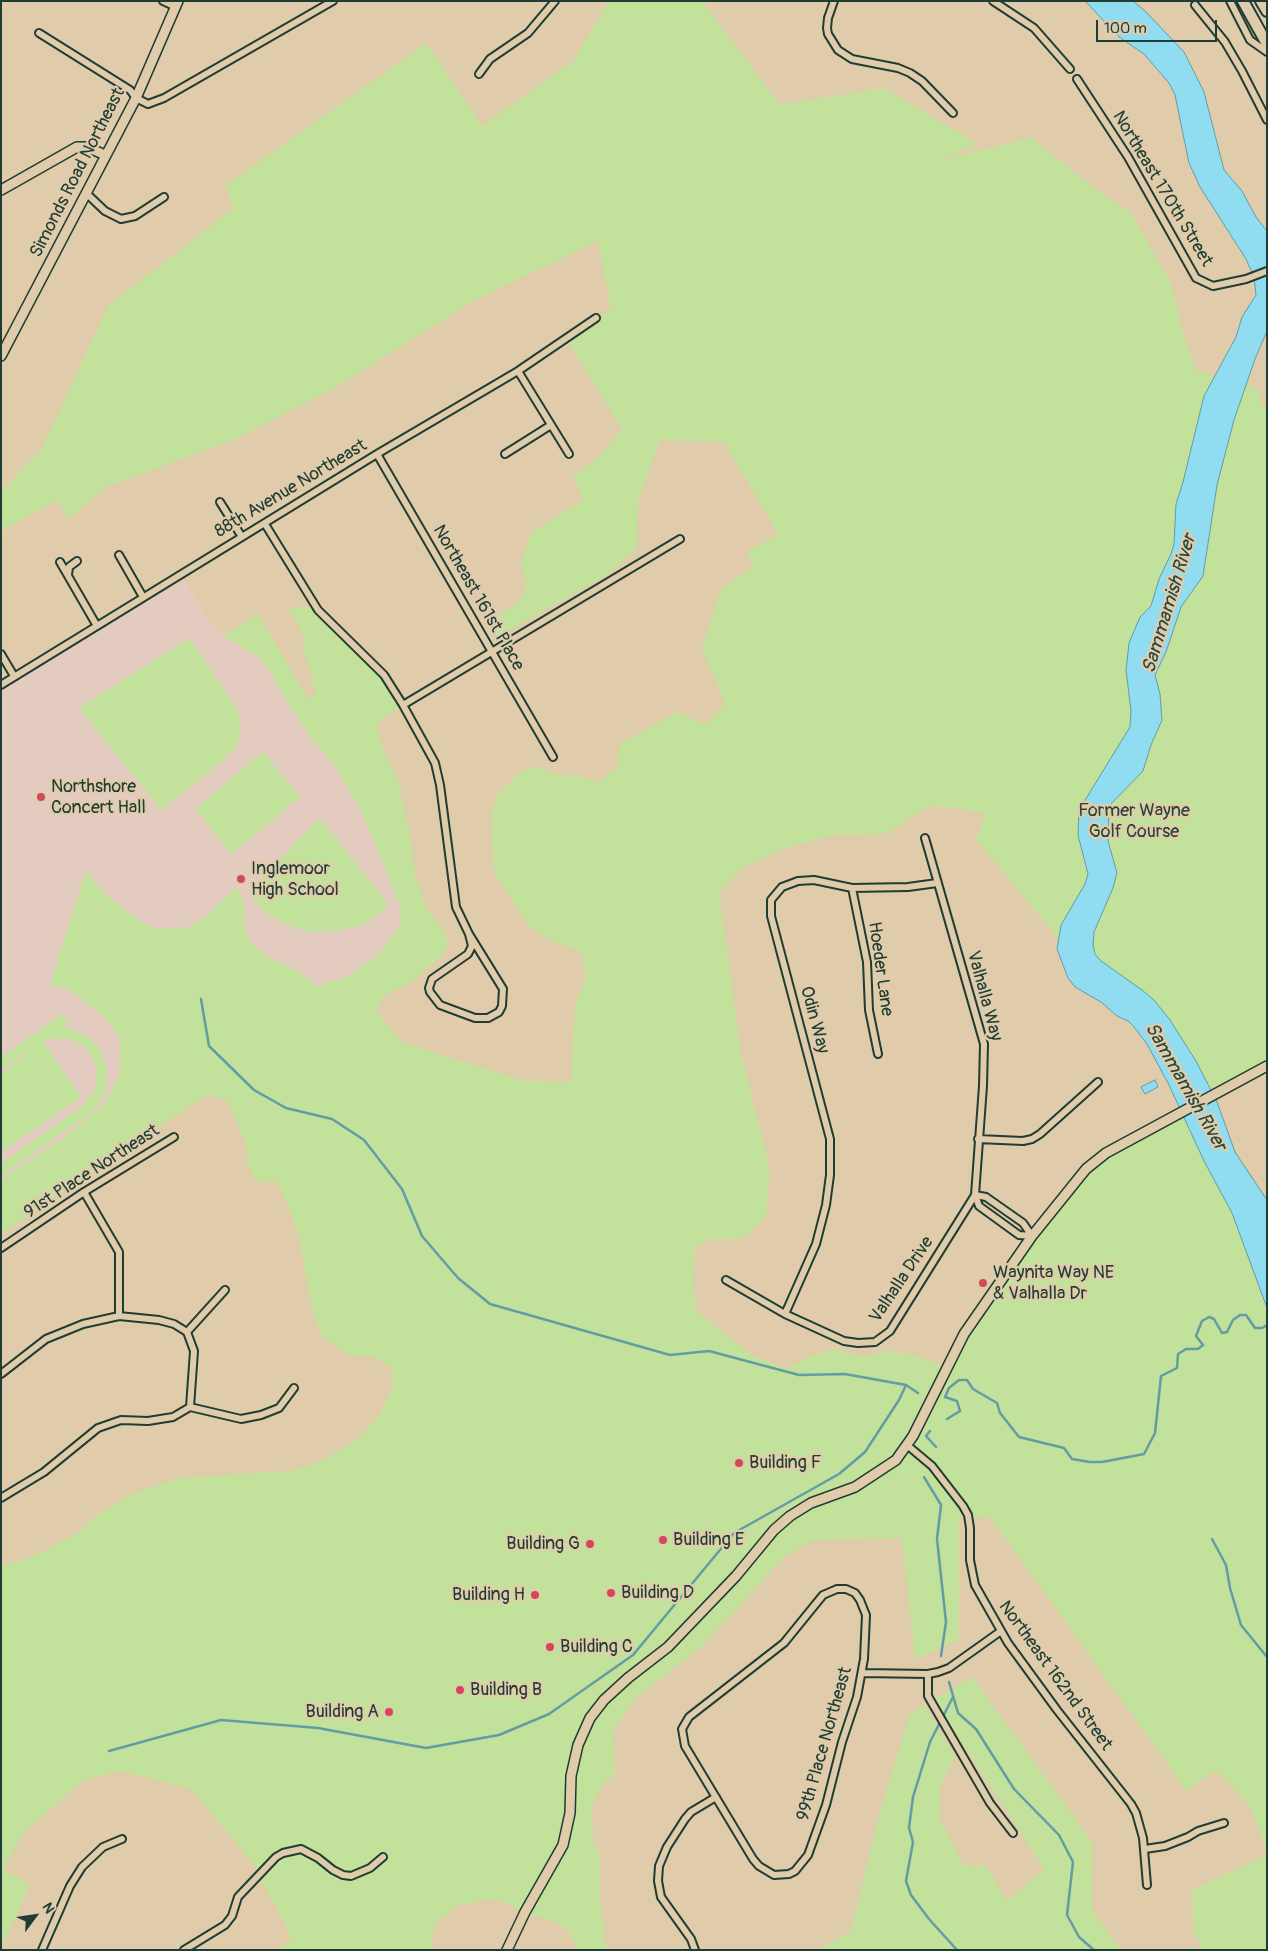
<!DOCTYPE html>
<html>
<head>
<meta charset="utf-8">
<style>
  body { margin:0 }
  #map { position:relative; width:1268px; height:1951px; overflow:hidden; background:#e0ccaa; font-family:Pangolin,sans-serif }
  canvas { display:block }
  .frame { position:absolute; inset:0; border:2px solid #1f3d34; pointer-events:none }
  .north { position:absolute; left:10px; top:1891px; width:50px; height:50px; -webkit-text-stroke:4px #e0ccaa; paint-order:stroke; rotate:59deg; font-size:14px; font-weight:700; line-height:20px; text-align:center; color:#1f3d34 }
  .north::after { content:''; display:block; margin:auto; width:18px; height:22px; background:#1f3d34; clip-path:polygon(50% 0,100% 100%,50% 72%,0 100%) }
  .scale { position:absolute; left:1096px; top:20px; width:121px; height:22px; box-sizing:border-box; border:2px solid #1f3d34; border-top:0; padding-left:6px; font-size:15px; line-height:18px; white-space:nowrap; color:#1f3d34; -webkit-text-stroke:4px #e0ccaa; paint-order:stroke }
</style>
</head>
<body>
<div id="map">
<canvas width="1268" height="1951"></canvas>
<div class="frame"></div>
<div class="north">N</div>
<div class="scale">100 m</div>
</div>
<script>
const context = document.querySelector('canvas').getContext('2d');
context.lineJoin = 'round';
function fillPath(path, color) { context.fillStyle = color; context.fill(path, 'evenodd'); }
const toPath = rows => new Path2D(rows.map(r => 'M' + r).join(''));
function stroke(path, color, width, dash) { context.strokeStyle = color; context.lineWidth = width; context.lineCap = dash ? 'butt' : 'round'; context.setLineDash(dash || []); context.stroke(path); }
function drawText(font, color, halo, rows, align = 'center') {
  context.font = font + ' Pangolin,sans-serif'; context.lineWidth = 4.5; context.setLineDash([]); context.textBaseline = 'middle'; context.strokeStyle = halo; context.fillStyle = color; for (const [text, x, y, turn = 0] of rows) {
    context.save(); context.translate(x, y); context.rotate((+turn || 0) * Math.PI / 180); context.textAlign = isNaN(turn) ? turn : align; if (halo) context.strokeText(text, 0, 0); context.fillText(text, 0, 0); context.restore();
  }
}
fillPath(toPath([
  [181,574,212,625,224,636,263,660,288,703,311,738,333,763,357,803,375,843,401,908,400,925,379,954,346,977,317,986,296,970,268,957,249,941,244,918,243,899,231,892,204,919,184,929,153,928,134,917,107,896,86,870,50,984,71,991,102,1015,120,1038,122,1073,102,1106,61,1140,14,1170,1,1181,1,685]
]), '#e4cbc0');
fillPath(toPath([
  [609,1,702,1,780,105,884,88,978,144,932,162,1032,138,1098,191,1131,213,1171,283,1183,333,1197,371,1259,389,1261,403,1267,412,1267,1065,1199,1105,1174,1065,1079,964,976,839,986,814,962,809,929,806,887,833,864,835,832,835,790,847,743,867,719,892,741,1054,770,1170,766,1216,744,1238,708,1240,695,1248,693,1283,696,1311,752,1355,786,1369,813,1355,838,1349,860,1357,886,1351,915,1355,948,1368,964,1335,1086,1169,1197,1106,1267,1239,1267,1852,1250,1806,1216,1770,1187,1791,990,1517,959,1517,959,1640,915,1659,902,1538,812,1540,785,1557,700,1648,636,1698,613,1731,615,1777,607,1779,592,1803,593,1840,600,1854,600,1899,606,1950,579,1950,568,1930,544,1917,524,1915,525,1912,506,1903,491,1899,456,1906,435,1925,430,1950,278,1950,292,1938,254,1865,191,1789,122,1771,84,1780,24,1832,3,1869,30,1885,5,1941,1,1942,1,1566,22,1560,51,1548,77,1533,97,1515,128,1496,144,1490,181,1478,288,1471,318,1463,342,1449,363,1434,379,1416,393,1387,392,1368,372,1356,351,1356,322,1336,313,1313,298,1233,282,1191,275,1181,258,1182,248,1166,245,1141,228,1102,208,1094,1,1234,1,1181,14,1170,61,1140,102,1106,121,1073,120,1038,102,1015,71,991,50,984,86,870,107,896,134,917,154,928,184,929,204,919,236,887,243,899,244,918,249,941,268,957,296,970,317,986,346,977,379,954,400,925,401,908,375,843,357,803,333,763,311,738,288,703,263,660,224,636,258,614,309,700,317,694,311,685,314,679,303,650,304,635,288,608,316,607,384,675,403,705,385,717,377,727,383,750,398,780,411,842,415,872,424,903,448,938,445,953,413,980,381,998,377,1012,402,1042,520,1080,571,1083,575,1003,586,978,581,952,552,941,528,925,494,872,491,818,497,795,520,773,535,766,558,775,578,776,599,782,617,767,620,744,677,712,706,725,725,704,702,648,721,589,754,566,747,552,778,534,724,442,660,440,638,503,637,548,607,575,497,637,494,619,520,601,527,583,521,562,531,533,583,500,573,477,601,455,622,429,566,339,611,309,598,241,473,301,336,387,236,439,106,487,68,519,57,500,1,531,1,493,26,464,41,451,108,306,234,208,225,186,427,43,482,126,573,61],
  [190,638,239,712,241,729,237,746,224,760,161,810,79,708],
  [263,752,300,797,232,854,195,809],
  [320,818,389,905,376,916,360,926,336,931,308,932,282,923,264,911,248,892],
  [62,1014,68,1023,63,1027,71,1029,87,1036,99,1048,103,1055,107,1072,106,1088,103,1096,94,1110,87,1116,1,1176,1,1163,81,1107,94,1092,97,1073,94,1060,86,1049,75,1041,63,1038,43,1041,81,1097,1,1152,1,1074,39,1044,1,1070,1,1057],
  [972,1677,1093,1843,1092,1910,1121,1950,819,1950,851,1931,880,1811,910,1713,924,1705,955,1756,939,1789,941,1822,964,1866,985,1865,1007,1901,1044,1869,934,1699],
  [1267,1855,1267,1950,1203,1950,1194,1932,1192,1890]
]), '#c2e29b');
const water = toPath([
  [1085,1,1133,1,1146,12,1184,52,1204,92,1224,170,1242,191,1256,217,1267,231,1267,331,1255,359,1234,420,1217,485,1203,576,1181,607,1166,652,1155,675,1160,694,1162,720,1151,745,1143,771,1109,806,1108,841,1117,873,1113,888,1094,932,1093,945,1095,954,1101,961,1142,990,1154,1000,1170,1020,1196,1061,1217,1102,1235,1152,1267,1200,1267,1308,1232,1213,1204,1161,1169,1085,1147,1044,1134,1027,1128,1021,1117,1016,1101,1002,1075,987,1068,978,1057,949,1061,925,1085,884,1088,874,1078,835,1079,810,1130,727,1131,711,1126,670,1129,643,1140,617,1151,606,1159,579,1171,554,1174,544,1176,504,1183,482,1204,396,1236,337,1242,317,1256,295,1254,277,1246,259,1200,187,1189,163,1175,95,1169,83,1144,54,1119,37,1085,1],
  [1155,1080,1158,1087,1145,1094,1141,1087,1155,1080]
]);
fillPath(water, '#90dcf1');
stroke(water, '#639ca5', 1);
stroke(toPath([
  [201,999,209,1046,254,1090,286,1108,332,1119,364,1140,402,1189,422,1236,458,1278,490,1304,670,1355,709,1351,799,1375,845,1374,906,1385,918,1393],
  [947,1419,960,1411,957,1401,945,1397,949,1388,959,1380,967,1380,973,1389,997,1403,1000,1413,1019,1437,1064,1448,1072,1459,1090,1462,1102,1462,1144,1454,1155,1433,1161,1376,1177,1368,1178,1354,1186,1349,1198,1349,1203,1345,1196,1336,1202,1321,1209,1317,1214,1319,1222,1333,1227,1332,1233,1320,1240,1315,1246,1315,1255,1328,1262,1328,1267,1325],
  [930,1431,926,1436,936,1447],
  [924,1477,941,1505,937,1539,946,1622,941,1656],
  [1212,1539,1226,1565,1230,1588,1241,1625,1267,1657],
  [949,1682,958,1713,976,1729,1014,1789,1059,1835,1073,1862,1067,1915,1079,1937,1094,1950],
  [953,1697,930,1742,913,1797,909,1828,913,1842,906,1881,911,1895,929,1919,957,1950],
  [109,1751,221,1720,318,1728,426,1748,499,1735,549,1714,633,1655,734,1533,839,1474,865,1452,899,1400,906,1385]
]), '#639ca5', 2.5);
const street = toPath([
  [163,1,176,7],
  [834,1,828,18,827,28,828,34,838,50,852,59,898,68,910,73,922,81,953,113],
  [993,1,1034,28,1070,69],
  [1230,1,1250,40,1267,52],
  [1195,5,1225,42,1242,71,1267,120],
  [39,33,130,90,136,98,148,104,164,98,333,1],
  [479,74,490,59,528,33,555,1],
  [1077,79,1128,157,1196,278,1213,286,1246,279,1267,271],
  [86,193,105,211,121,219,135,216,164,197],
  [518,371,569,454],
  [377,454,553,757],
  [505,454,551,425],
  [220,502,242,537],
  [265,524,318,610,384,675,403,705,435,763,440,785,456,907,469,934,503,989,502,1006,499,1012,488,1018,475,1018,440,1005,430,992,429,988,432,979,468,954,472,946,469,934],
  [119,555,143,597],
  [60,562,97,626],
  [68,575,69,567,77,561],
  [1,654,14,676],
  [1,685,377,454,518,371,596,318],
  [403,705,680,539],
  [925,838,984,1044,983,1086,975,1195,979,1206,1019,1235,1032,1236],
  [852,888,867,962,869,1010,878,1054],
  [978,1139,1023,1141,1032,1139,1040,1134,1098,1082],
  [84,1192,119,1252,119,1316],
  [975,1195,986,1197,1023,1223,1032,1236],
  [1,1248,84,1192,174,1137],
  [726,1280,785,1314,844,1341,858,1343,875,1342,890,1331,975,1195],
  [785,1314,816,1244,826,1205,830,1175,830,1139,771,916,771,900,782,887,798,881,814,880,852,888,908,887,937,883],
  [187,1332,225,1290],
  [1,1374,46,1339,83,1324,119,1316,159,1320,174,1324,187,1332,194,1351,190,1407],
  [190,1407,241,1419,261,1415,279,1408,294,1388],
  [907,1445,932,1466,963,1506,968,1515,970,1528,970,1560,975,1585,1008,1643,1057,1710,1131,1804,1136,1813,1143,1838,1147,1885],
  [1,1498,44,1472,98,1428,121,1420,148,1421,173,1417,190,1407],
  [837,1589,846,1589,855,1593,860,1600,866,1615,864,1659,857,1697,842,1742,826,1805,808,1855,795,1871,789,1874,774,1875,759,1866,753,1859,685,1746,682,1729,689,1717,784,1643,823,1595,837,1589],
  [862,1673,928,1674,938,1672,949,1668,1001,1631],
  [928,1674,928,1696,932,1703,990,1803,1013,1833],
  [1145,1849,1165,1846,1188,1837,1198,1831,1224,1823],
  [42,1950,70,1886,82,1867,103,1847,122,1839],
  [184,1950,225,1925,232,1916,238,1897,276,1857,283,1853,301,1849,318,1858,333,1870,343,1875,351,1876,370,1868,383,1857],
  [695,1950,691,1939,661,1897,658,1881,659,1866,667,1847,685,1819,691,1812,716,1797]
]);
const secondary = toPath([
  [1,190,77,147,87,147,105,155],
  [1,356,136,98,178,1],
  [507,1950,525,1912,563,1845,570,1813,571,1776,578,1745,590,1718,604,1700,628,1678,668,1647,736,1576,774,1530,790,1516,811,1503,855,1487,896,1460,913,1436,964,1334,1032,1236,1086,1169,1106,1153,1267,1066]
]);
const primary = toPath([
  [1243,1,1267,44],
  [1261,1,1267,11]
]);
stroke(street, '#1f3d34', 10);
stroke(secondary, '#1f3d34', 12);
stroke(primary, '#1f3d34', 14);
stroke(street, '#e0ccaa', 6);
stroke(secondary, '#e0ccaa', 9);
stroke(primary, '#e0ccaa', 10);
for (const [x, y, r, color] of [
  [41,797,5,"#d1495b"],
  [241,879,5,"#d1495b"],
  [983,1283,5,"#d1495b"],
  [739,1463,5,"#d1495b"],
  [663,1540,5,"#d1495b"],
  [590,1544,5,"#d1495b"],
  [611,1593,5,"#d1495b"],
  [535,1595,5,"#d1495b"],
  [550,1647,5,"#d1495b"],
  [460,1690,5,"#d1495b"],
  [389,1712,5,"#d1495b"]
]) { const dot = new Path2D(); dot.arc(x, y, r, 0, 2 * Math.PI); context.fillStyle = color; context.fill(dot); stroke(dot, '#e0ccaa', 2); }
drawText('18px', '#1f3d34', '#e0ccaa', [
  ["Simonds Road Northeast",78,173,-63],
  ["Northeast 170th Street",1162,189,59],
  ["88th Avenue Northeast",291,489,-31],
  ["Northeast 161st Place",478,598,60],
  ["Hoeder Lane",880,969,82],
  ["Valhalla Way",984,996,75],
  ["Odin Way",814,1020,75],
  ["91st Place Northeast",92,1172,-33],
  ["Valhalla Drive",902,1280,-56],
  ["Northeast 162nd Street",1055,1676,54],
  ["99th Place Northeast",825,1744,-74]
]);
drawText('18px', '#1f3d34', '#e0ccaa', [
  ["Northshore",51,787],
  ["Concert Hall",51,808],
  ["Inglemoor",251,869],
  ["High School",251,890],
  ["Waynita Way NE",993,1273],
  ["& Valhalla Dr",993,1294],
  ["Building F",749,1463],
  ["Building E",673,1540],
  ["Building G",580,1544,"right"],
  ["Building D",621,1593],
  ["Building H",525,1595,"right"],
  ["Building C",560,1647],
  ["Building B",470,1690],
  ["Building A",379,1712,"right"]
], 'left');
drawText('18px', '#274539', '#e0ccaa', [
  ["Former Wayne",1134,811],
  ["Golf Course",1134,832]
]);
drawText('italic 19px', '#25453d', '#e0ccaa', [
  ["Sammamish River",1170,604,-73],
  ["Sammamish River",1185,1087,60]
]);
</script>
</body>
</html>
